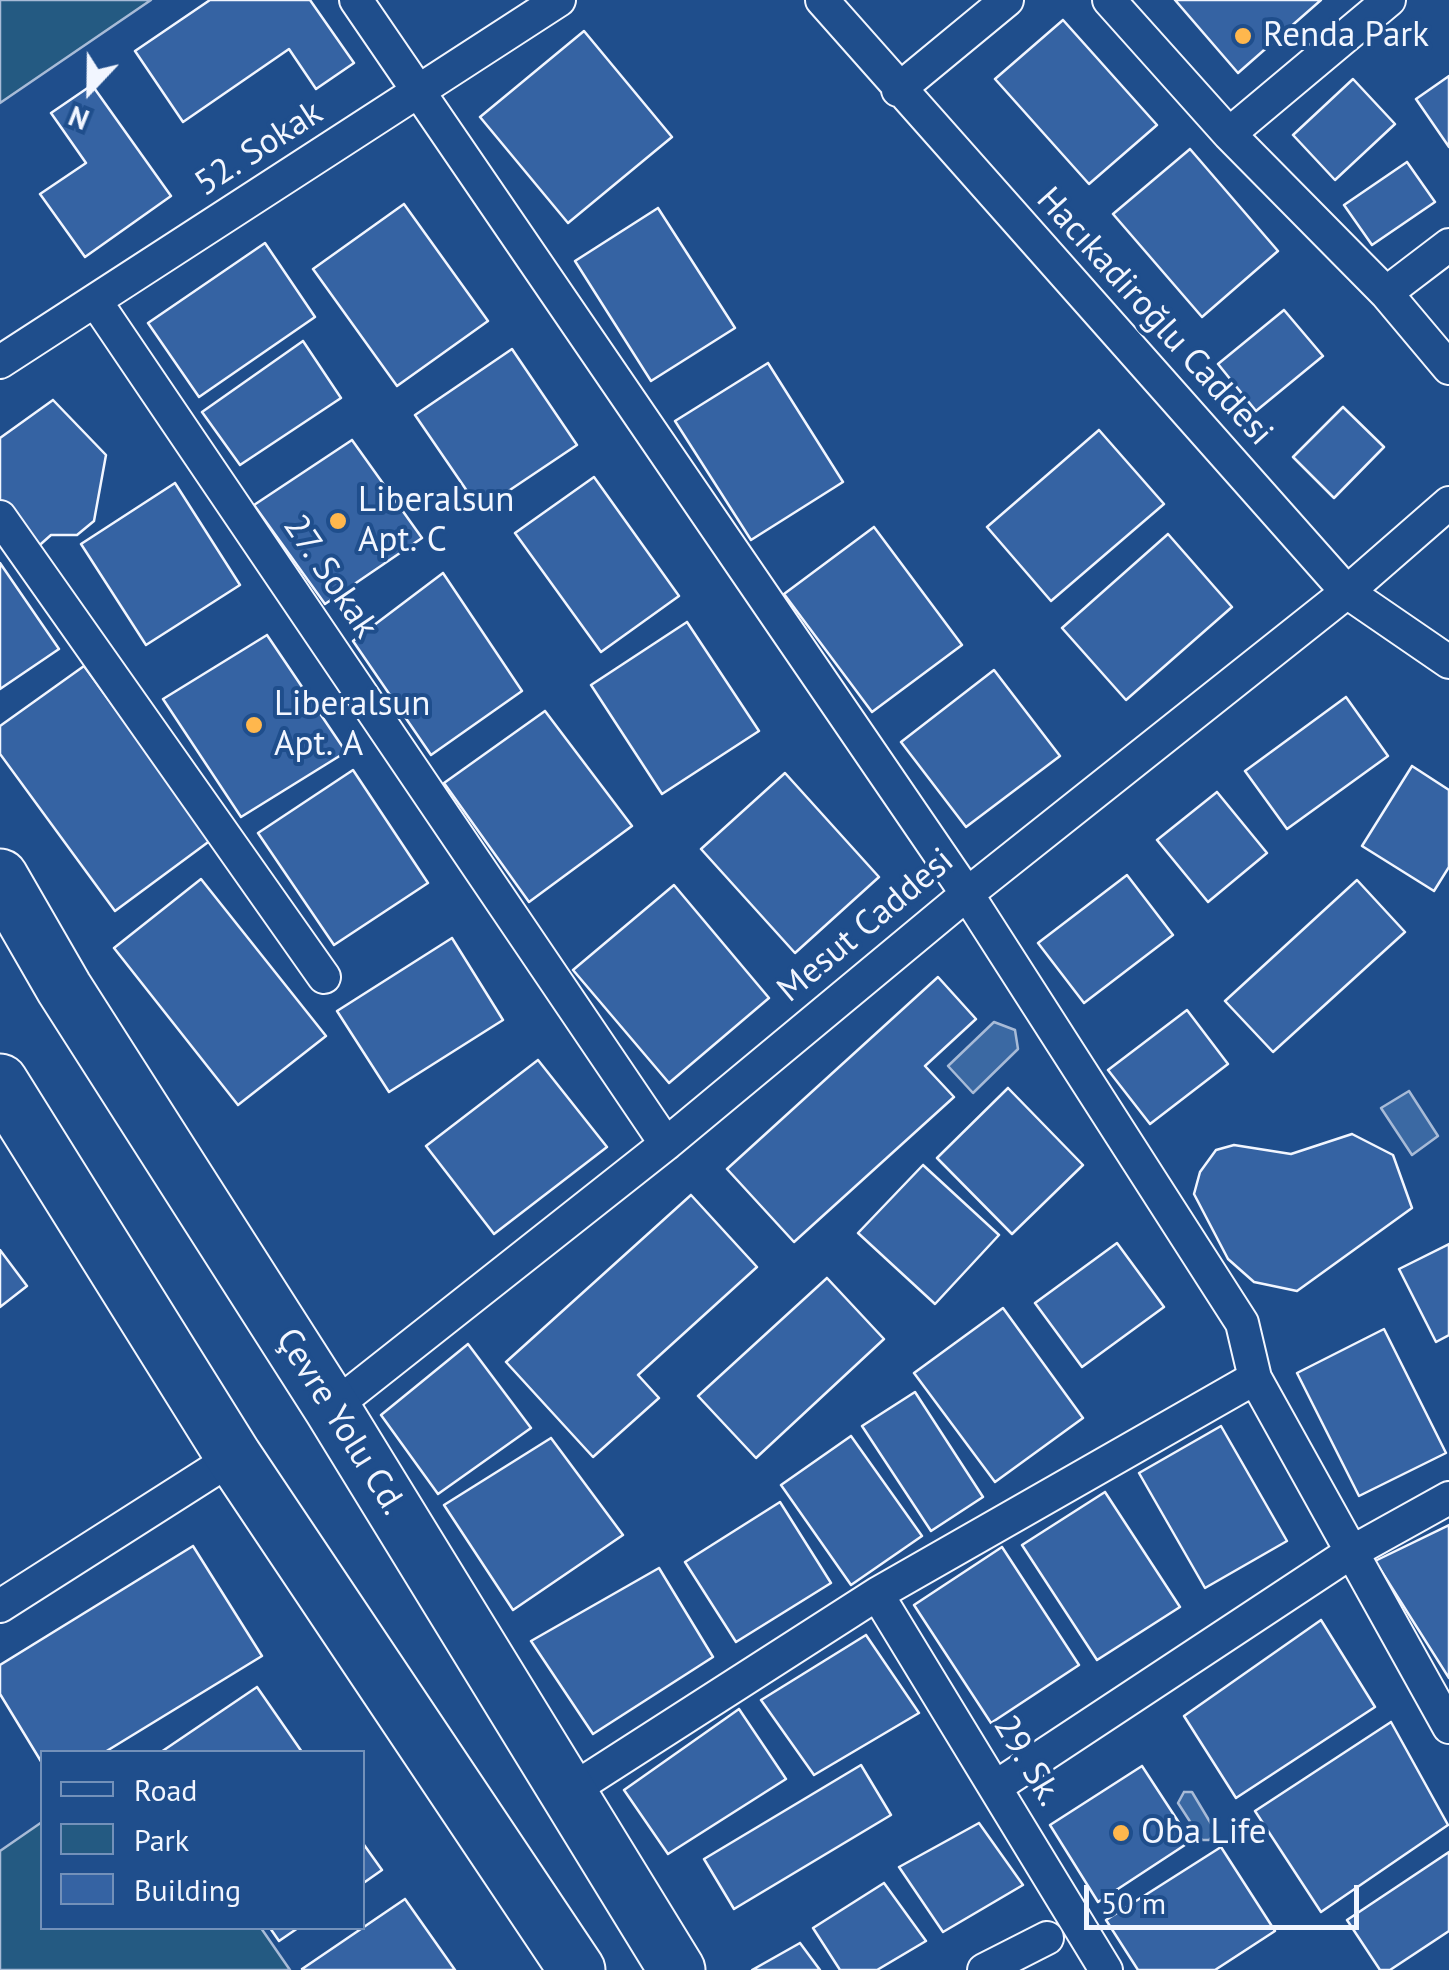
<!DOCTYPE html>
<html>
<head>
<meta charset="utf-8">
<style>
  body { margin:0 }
  #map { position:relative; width:1449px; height:1970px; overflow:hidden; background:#1f4e8c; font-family:"PT Sans",sans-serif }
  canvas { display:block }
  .legend { position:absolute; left:40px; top:1750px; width:325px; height:180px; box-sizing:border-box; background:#1f4e8c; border:2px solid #7391ba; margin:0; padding:12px 18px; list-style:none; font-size:30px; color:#f2f6ff }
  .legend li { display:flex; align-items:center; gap:20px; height:50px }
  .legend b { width:50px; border:2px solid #7391ba }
  .north { position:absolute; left:40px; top:40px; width:100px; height:100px; -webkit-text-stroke:8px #1f4e8c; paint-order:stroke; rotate:202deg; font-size:28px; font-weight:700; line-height:40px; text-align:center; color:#f2f6ff }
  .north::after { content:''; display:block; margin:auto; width:35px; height:45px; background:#f2f6ff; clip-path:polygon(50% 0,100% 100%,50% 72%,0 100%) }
  .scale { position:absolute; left:1084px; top:1885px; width:275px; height:45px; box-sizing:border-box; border:5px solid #f2f6ff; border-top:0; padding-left:12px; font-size:30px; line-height:35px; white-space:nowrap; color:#f2f6ff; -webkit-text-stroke:8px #1f4e8c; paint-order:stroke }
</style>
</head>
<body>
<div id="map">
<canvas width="1449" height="1970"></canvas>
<ul class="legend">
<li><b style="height:12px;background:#1f4e8c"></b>Road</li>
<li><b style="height:28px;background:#245a82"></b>Park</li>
<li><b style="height:28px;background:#3563a3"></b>Building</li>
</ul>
<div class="north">N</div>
<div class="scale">50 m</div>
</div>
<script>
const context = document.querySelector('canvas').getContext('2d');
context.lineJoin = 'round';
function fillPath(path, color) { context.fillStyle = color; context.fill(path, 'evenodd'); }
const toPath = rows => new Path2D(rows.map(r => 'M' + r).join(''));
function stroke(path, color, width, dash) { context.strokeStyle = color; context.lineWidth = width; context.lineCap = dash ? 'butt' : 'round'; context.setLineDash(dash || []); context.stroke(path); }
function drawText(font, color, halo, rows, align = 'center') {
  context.font = font + ' "PT Sans",sans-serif'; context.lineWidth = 8; context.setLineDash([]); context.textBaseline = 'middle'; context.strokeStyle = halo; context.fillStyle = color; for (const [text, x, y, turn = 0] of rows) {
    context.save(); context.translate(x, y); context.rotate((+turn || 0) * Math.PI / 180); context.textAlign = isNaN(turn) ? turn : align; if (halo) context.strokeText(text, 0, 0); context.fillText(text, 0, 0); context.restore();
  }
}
const green = toPath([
  [0,0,151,0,0,103,0,0],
  [42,1822,42,1928,261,1928,290,1970,0,1970,0,1851,42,1822]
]);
fillPath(green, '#245a82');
stroke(green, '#a8bbd7', 2.5);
const water = toPath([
  [994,1022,1015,1030,1018,1049,973,1093,948,1066,994,1022],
  [1409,1091,1438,1136,1412,1155,1381,1108,1409,1091],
  [1184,1792,1192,1792,1216,1832,1209,1840,1202,1840,1178,1803,1184,1792]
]);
fillPath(water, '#3b69a3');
stroke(water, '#a8bbd7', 2.5);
const building = toPath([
  [210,0,310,0,354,63,316,89,289,49,183,122,135,51,210,0],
  [1175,0,1321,0,1238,73,1175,0],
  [1063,20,1157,125,1089,184,995,79,1063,20],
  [584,31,672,137,568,223,480,117,584,31],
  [1449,76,1449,147,1416,99,1449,76],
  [1353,79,1395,124,1335,180,1293,135,1353,79],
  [92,85,171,196,85,257,40,194,86,163,51,113,92,85],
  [1190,149,1278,251,1202,317,1113,214,1190,149],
  [1407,162,1435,202,1372,245,1344,205,1407,162],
  [404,204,488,321,397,386,313,269,404,204],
  [658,208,735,328,651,381,575,261,658,208],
  [265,243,315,317,199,397,148,323,265,243],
  [1284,310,1323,356,1256,411,1218,364,1284,310],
  [303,341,341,398,240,465,202,412,303,341],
  [512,349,577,445,480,510,415,415,512,349],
  [768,363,843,482,751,540,675,421,768,363],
  [53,400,106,455,94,521,77,535,51,535,33,551,0,503,0,438,53,400],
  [1343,407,1384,447,1334,498,1293,457,1343,407],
  [1099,430,1164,504,1051,601,987,527,1099,430],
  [352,440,422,538,325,604,254,505,352,440],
  [594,477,679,596,601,652,515,533,594,477],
  [175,483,240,585,146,645,81,544,175,483],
  [874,527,962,645,872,712,784,594,874,527],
  [1168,534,1232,607,1126,700,1062,628,1168,534],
  [0,563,59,649,0,689,0,563],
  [443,573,522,691,431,755,353,641,443,573],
  [687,622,759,731,662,794,591,685,687,622],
  [267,635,346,752,241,817,163,699,267,635],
  [84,666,211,840,115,911,0,754,0,726,84,666],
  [994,670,1060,756,966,827,901,742,994,670],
  [1346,697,1388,756,1287,829,1245,771,1346,697],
  [545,711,632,826,529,902,444,783,545,711],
  [1412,766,1449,790,1449,867,1434,891,1362,846,1412,766],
  [353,770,428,883,334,945,258,833,353,770],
  [785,773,879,877,795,953,701,849,785,773],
  [1217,792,1267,853,1208,902,1157,840,1217,792],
  [1127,875,1173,935,1084,1003,1038,943,1127,875],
  [201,879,326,1036,238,1105,114,948,201,879],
  [1357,880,1405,932,1273,1052,1225,1001,1357,880],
  [674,885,769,998,669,1083,573,970,674,885],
  [452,938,503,1020,389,1092,337,1011,452,938],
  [938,977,976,1019,925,1066,954,1097,794,1242,727,1169,938,977],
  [1187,1010,1228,1064,1150,1124,1108,1070,1187,1010],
  [538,1060,607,1147,494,1234,426,1146,538,1060],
  [1008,1088,1083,1165,1012,1234,937,1158,1008,1088],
  [1352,1134,1393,1155,1412,1208,1297,1291,1254,1282,1228,1259,1194,1194,1200,1172,1216,1150,1234,1145,1291,1154,1352,1134],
  [923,1165,999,1235,935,1304,858,1233,923,1165],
  [691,1195,757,1267,638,1375,659,1398,593,1457,506,1362,691,1195],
  [1117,1243,1164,1307,1082,1367,1035,1303,1117,1243],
  [1449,1244,1449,1335,1436,1342,1399,1269,1449,1244],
  [0,1250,27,1286,0,1307,0,1250],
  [827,1278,884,1339,756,1458,698,1396,827,1278],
  [1003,1308,1083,1418,995,1482,914,1373,1003,1308],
  [1384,1329,1446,1453,1359,1496,1297,1373,1384,1329],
  [468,1344,531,1428,438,1494,381,1415,468,1344],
  [915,1392,983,1497,931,1531,862,1426,915,1392],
  [1221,1426,1287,1541,1205,1588,1139,1473,1221,1426],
  [851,1436,922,1536,851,1585,781,1485,851,1436],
  [551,1438,623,1535,513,1610,444,1505,551,1438],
  [1105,1492,1180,1607,1097,1660,1022,1545,1105,1492],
  [780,1502,831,1583,736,1642,685,1562,780,1502],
  [1449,1525,1449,1678,1375,1561,1449,1525],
  [193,1546,262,1656,105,1752,42,1752,42,1763,0,1694,0,1665,193,1546],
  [1002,1547,1079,1665,991,1723,914,1605,1002,1547],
  [659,1568,713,1657,593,1734,531,1641,659,1568],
  [1321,1620,1375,1707,1236,1798,1184,1716,1321,1620],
  [866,1635,919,1713,814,1775,761,1700,866,1635],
  [257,1687,302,1752,161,1752,257,1687],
  [739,1709,786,1779,668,1854,624,1790,739,1709],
  [1391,1722,1448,1825,1321,1912,1255,1811,1391,1722],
  [861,1765,891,1815,734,1909,704,1859,861,1765],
  [1142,1766,1191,1841,1098,1902,1050,1825,1142,1766],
  [979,1823,1023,1885,943,1932,899,1867,979,1823],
  [362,1842,382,1870,362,1884,362,1842],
  [1221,1847,1275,1931,1215,1970,1138,1970,1106,1920,1221,1847],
  [1449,1852,1449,1931,1390,1970,1380,1970,1347,1920,1449,1852],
  [884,1883,926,1941,877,1970,840,1970,813,1928,884,1883],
  [405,1899,455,1970,303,1970,302,1969,405,1899],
  [270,1928,298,1928,279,1941,270,1928],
  [800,1943,820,1970,752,1970,800,1943]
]);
fillPath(building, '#3563a3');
stroke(building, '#f2f6ff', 2.5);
const street = toPath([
  [356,0,967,894,1242,1323,1255,1378,1449,1727],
  [822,0,1347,592,1449,662],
  [1109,0,1229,134,1386,293,1449,368],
  [898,90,1007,0],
  [1229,134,1389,0],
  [1386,293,1449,245],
  [96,302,666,1144],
  [0,362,559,0],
  [0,517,324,977],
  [332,1408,666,1144,967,894,1347,592,1449,503],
  [877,1594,1106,1970],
  [0,1606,234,1457],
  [997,1786,1350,1553,1449,1498],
  [567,1793,877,1594,1255,1378],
  [984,1970,1047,1938]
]);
const highway = toPath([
  [0,877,64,988,332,1408,677,1970],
  [0,1082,234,1457,577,1970]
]);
stroke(street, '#f2f6ff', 36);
stroke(highway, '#f2f6ff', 59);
stroke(street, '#1f4e8c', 32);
stroke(highway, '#1f4e8c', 55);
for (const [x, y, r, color] of [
  [1243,36,10,"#ffb74d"],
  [338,521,10,"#ffb74d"],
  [254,725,10,"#ffb74d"],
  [1121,1833,10,"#ffb74d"]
]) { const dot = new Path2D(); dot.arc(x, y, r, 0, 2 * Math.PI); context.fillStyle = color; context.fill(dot); stroke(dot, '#1f4e8c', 4); }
drawText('35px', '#f2f6ff', '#1f4e8c', [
  ["Renda Park",1263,36],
  ["Liberalsun",358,501],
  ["Apt. C",358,541],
  ["Liberalsun",274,705],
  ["Apt. A",274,745],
  ["Oba Life",1141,1833]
], 'left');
drawText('35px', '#f2f6ff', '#1f4e8c', [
  ["52. Sokak",259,149,-33],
  ["Hacıkadiroğlu Caddesi",1154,317,48],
  ["27. Sokak",330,577,56],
  ["Mesut Caddesi",866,926,-40],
  ["Çevre Yolu Cd.",340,1422,58],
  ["29. Sk.",1027,1761,59]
]);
</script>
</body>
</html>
